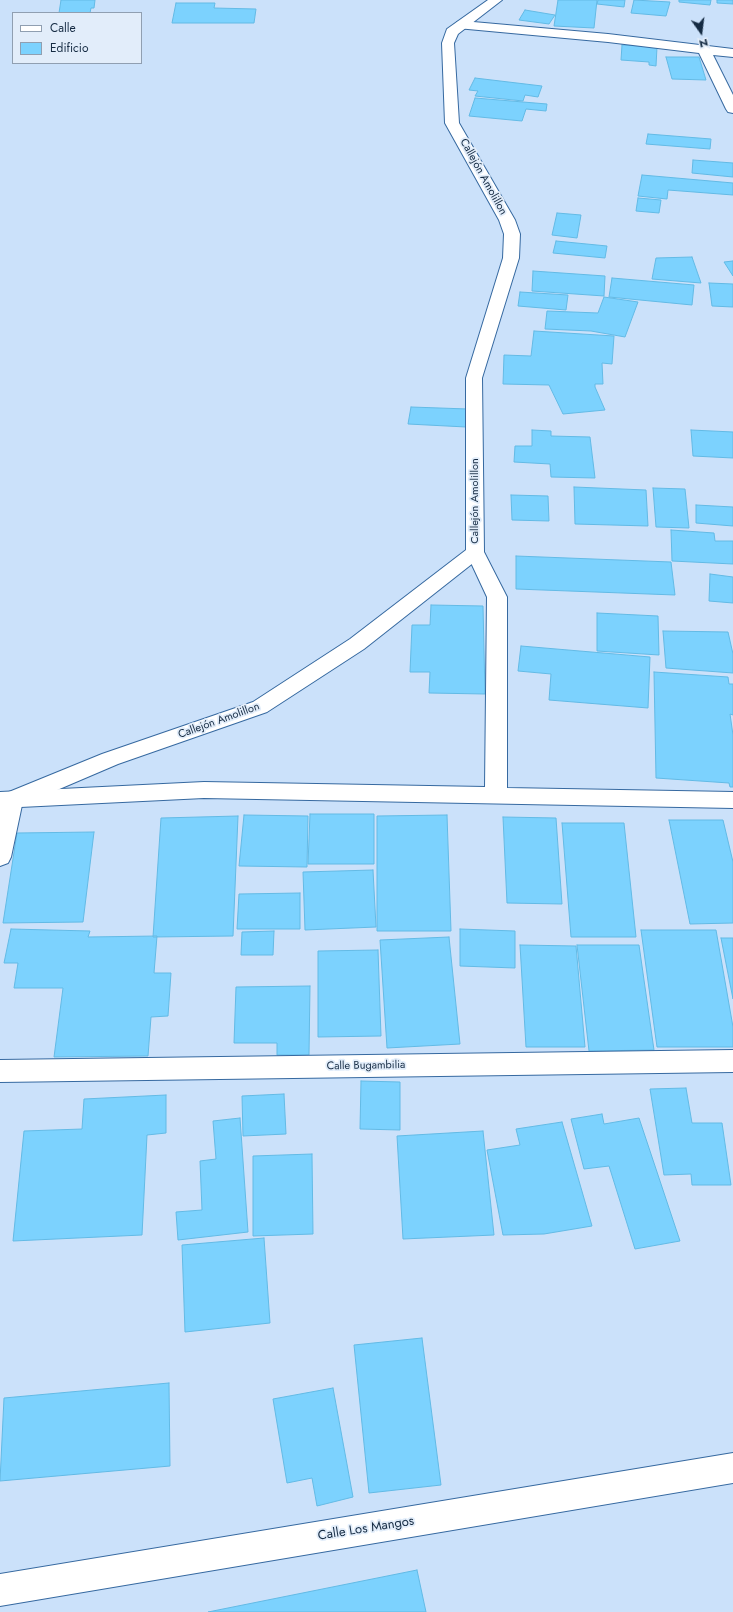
<!DOCTYPE html>
<html>
<head>
<meta charset="utf-8">
<style>
  body { margin:0 }
  #map { position:relative; width:733px; height:1612px; overflow:hidden; background:#cbe1fa; font-family:Jost,sans-serif }
  canvas { display:block }
  .legend { position:absolute; left:12px; top:12px; width:130px; height:52px; box-sizing:border-box; background:#e2edfa; border:1px solid #909fb1; margin:0; padding:5px 7px; list-style:none; font-size:12px; color:#152b43 }
  .legend li { display:flex; align-items:center; gap:8px; height:20px }
  .legend b { width:20px; border:1px solid #909fb1 }
  .north { position:absolute; left:681px; top:12px; width:40px; height:40px; -webkit-text-stroke:3px #e2edfa; paint-order:stroke; rotate:166deg; font-size:11px; font-weight:700; line-height:16px; text-align:center; color:#152b43 }
  .north::after { content:''; display:block; margin:auto; width:14px; height:18px; background:#152b43; clip-path:polygon(50% 0,100% 100%,50% 72%,0 100%) }
</style>
</head>
<body>
<div id="map">
<canvas width="733" height="1612"></canvas>
<ul class="legend">
<li><b style="height:5px;background:#fff"></b>Calle</li>
<li><b style="height:11px;background:#7cd2fe"></b>Edificio</li>
</ul>
<div class="north">N</div>
</div>
<script>
const context = document.querySelector('canvas').getContext('2d');
context.lineJoin = 'round';
function fillPath(path, color) { context.fillStyle = color; context.fill(path, 'evenodd'); }
const toPath = rows => new Path2D(rows.map(r => 'M' + r).join(''));
function stroke(path, color, width, dash) { context.strokeStyle = color; context.lineWidth = width; context.lineCap = dash ? 'butt' : 'round'; context.setLineDash(dash || []); context.stroke(path); }
function drawText(font, color, halo, rows, align = 'center') {
  context.font = font + ' Jost,sans-serif'; context.lineWidth = 3.5; context.setLineDash([]); context.textBaseline = 'middle'; context.strokeStyle = halo; context.fillStyle = color; for (const [text, x, y, turn = 0] of rows) {
    context.save(); context.translate(x, y); context.rotate((+turn || 0) * Math.PI / 180); context.textAlign = isNaN(turn) ? turn : align; if (halo) context.strokeText(text, 0, 0); context.fillText(text, 0, 0); context.restore();
  }
}
const building = toPath([
  [61,0,95,0,94,8,91,8,90,13,59,13,61,0],
  [558,0,597,0,594,28,554,26,558,0],
  [598,0,625,0,624,7,597,4,598,0],
  [634,0,670,2,666,16,631,13,634,0],
  [679,0,711,0,710,5,679,2,679,0],
  [717,0,733,0,733,4,717,3,717,0],
  [176,3,215,3,214,8,256,9,254,23,172,23,176,3],
  [525,10,555,15,549,24,519,20,525,10],
  [622,45,657,47,656,66,649,65,649,62,621,60,622,45],
  [666,57,699,57,706,80,672,79,666,57],
  [475,78,542,86,538,97,525,95,523,101,475,96,478,91,469,90,475,78],
  [475,98,547,104,546,111,526,109,522,121,469,116,475,98],
  [648,134,711,139,710,149,646,144,648,134],
  [693,160,733,163,733,177,692,173,693,160],
  [642,175,733,183,733,195,668,190,667,199,638,196,642,175],
  [638,198,661,200,659,213,636,211,638,198],
  [557,213,581,215,577,238,552,235,557,213],
  [556,241,607,246,605,258,553,253,556,241],
  [692,257,701,283,652,279,656,258,692,257],
  [733,261,733,276,724,262,733,261],
  [533,271,605,276,604,296,532,291,533,271],
  [612,278,694,285,692,305,609,297,612,278],
  [709,283,733,284,733,307,712,306,709,283],
  [520,292,568,295,566,310,518,306,520,292],
  [604,297,638,302,625,337,591,331,545,329,547,311,598,313,604,297],
  [534,331,614,336,612,364,602,363,603,384,595,384,595,387,605,410,563,414,549,385,503,384,504,355,531,356,534,331],
  [411,407,468,409,466,427,408,424,411,407],
  [532,430,551,431,551,436,590,437,595,478,551,477,550,464,514,462,515,446,532,446,532,430],
  [691,430,733,432,733,458,693,456,691,430],
  [574,487,646,490,648,526,575,524,574,487],
  [653,488,685,489,689,528,656,527,653,488],
  [511,495,548,496,549,521,512,520,511,495],
  [696,505,733,507,733,526,696,523,696,505],
  [671,530,714,533,715,541,733,541,733,564,672,561,671,530],
  [516,556,671,562,675,595,516,589,516,556],
  [710,574,733,577,733,603,709,601,710,574],
  [431,605,483,606,485,694,429,693,430,672,410,672,412,625,430,625,431,605],
  [597,613,658,616,659,655,597,651,597,613],
  [663,631,728,632,733,654,733,673,666,668,663,631],
  [521,646,650,657,648,708,549,700,551,674,518,671,521,646],
  [654,672,728,677,729,684,733,684,733,715,730,714,733,735,733,787,730,787,729,783,656,778,654,672],
  [310,814,374,814,374,864,308,864,310,814],
  [244,815,308,816,307,867,239,866,244,815],
  [447,815,451,931,377,931,377,816,447,815],
  [238,816,233,936,153,937,161,818,238,816],
  [503,817,556,818,562,904,507,903,503,817],
  [669,820,723,820,733,862,733,923,690,924,669,820],
  [562,823,624,823,636,937,571,937,562,823],
  [94,832,83,922,3,923,17,833,94,832],
  [373,870,376,927,305,930,303,872,373,870],
  [300,893,300,929,237,929,239,894,300,893],
  [11,929,90,931,88,937,157,936,154,973,171,973,168,1016,151,1017,148,1056,54,1057,63,988,14,988,18,963,4,963,11,929],
  [460,929,515,931,515,968,460,966,460,929],
  [641,930,716,930,733,1027,733,1047,657,1047,641,930],
  [274,931,273,955,241,955,242,932,274,931],
  [449,937,460,1044,387,1048,380,940,449,937],
  [721,938,733,938,733,999,721,938],
  [520,945,576,946,585,1047,526,1047,520,945],
  [577,945,639,945,654,1050,589,1051,577,945],
  [378,950,381,1036,318,1037,318,951,378,950],
  [310,986,309,1055,277,1055,277,1043,234,1043,236,987,310,986],
  [361,1081,400,1082,400,1130,360,1129,361,1081],
  [686,1088,692,1123,722,1123,731,1185,692,1185,691,1174,664,1175,650,1089,686,1088],
  [284,1094,286,1134,243,1136,242,1096,284,1094],
  [166,1095,166,1133,147,1135,142,1235,13,1241,24,1131,82,1129,84,1099,166,1095],
  [602,1114,604,1124,639,1118,680,1241,635,1249,609,1166,584,1169,571,1119,602,1114],
  [240,1118,248,1232,178,1240,176,1212,202,1210,200,1161,216,1159,213,1121,240,1118],
  [562,1122,592,1226,544,1234,503,1235,487,1150,520,1145,516,1129,562,1122],
  [483,1131,494,1235,403,1239,397,1136,483,1131],
  [312,1154,313,1234,253,1236,253,1156,312,1154],
  [264,1238,270,1323,185,1332,182,1245,264,1238],
  [422,1338,441,1485,369,1493,354,1345,422,1338],
  [169,1383,170,1466,0,1481,4,1398,169,1383],
  [333,1388,353,1497,317,1506,312,1478,287,1483,273,1399,333,1388],
  [417,1570,426,1612,208,1612,417,1570]
]);
fillPath(building, '#7cd2fe');
stroke(building, '#63bae5', 1);
const minor = toPath([
  [462,21,608,34,733,49,733,57,713,55,733,95,733,113,728,112,726,109,699,53,608,42,457,28,456,25,457,22,462,21],
  [475,546,482,548,484,552,507,597,507,788,733,792,733,808,204,798,0,808,0,792,204,782,485,787,487,597,466,552,468,548,475,546],
  [733,1050,733,1072,0,1082,0,1060,733,1050],
  [733,1453,733,1483,0,1606,0,1574,733,1453]
]);
const tertiary = toPath([
  [488,0,502,0,458,34,454,43,459,123,515,220,520,234,519,258,482,378,484,552,482,556,364,649,267,712,118,764,22,805,11,857,8,863,0,866,0,805,4,794,102,754,253,702,350,639,466,550,466,378,503,258,504,234,499,220,445,123,442,43,447,29,488,0]
]);
stroke(minor, '#3669a0', 2);
stroke(tertiary, '#3669a0', 2);
fillPath(minor, '#fff');
fillPath(tertiary, '#fff');
drawText('11px', '#152b43', '#e2edfa', [
  ["Callejón Amolillon",483,177,61],
  ["Callejón Amolillon",475,501,-90],
  ["Callejón Amolillon",219,721,-20],
  ["Calle Bugambilia",366,1066,-1]
]);
drawText('13px', '#152b43', '#e2edfa', [
  ["Calle Los Mangos",366,1529,-9]
]);
</script>
</body>
</html>
